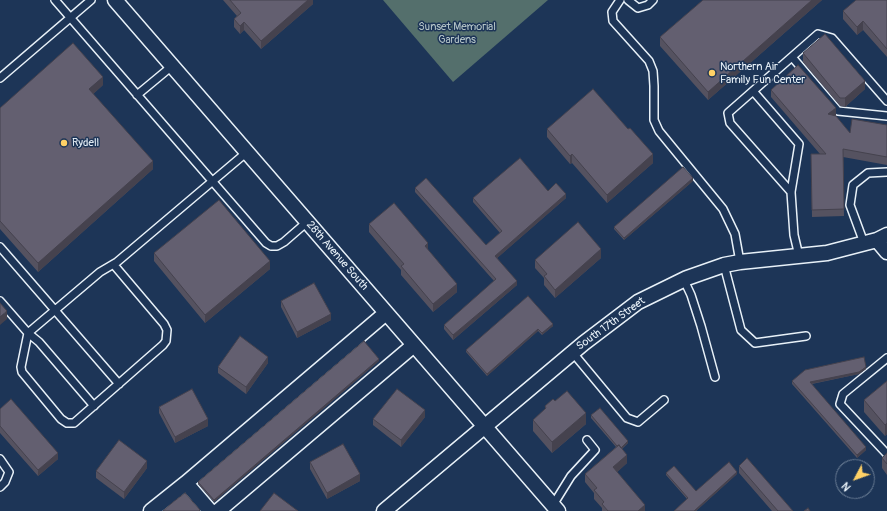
<!DOCTYPE html>
<html>
<head>
<meta charset="utf-8">
<style>
  body { margin:0 }
  #map { position:relative; width:887px; height:511px; overflow:hidden; background:#1d3557; font-family:Pangolin,sans-serif }
  canvas { display:block }
  .north { position:absolute; left:835px; top:459px; width:40px; height:40px; box-sizing:border-box; background:#1d3557; border:1px solid #6e8097; border-radius:50%; rotate:229deg; font-size:11px; font-weight:700; line-height:16px; text-align:center; color:#e8f1f8 }
  .north::after { content:''; display:block; margin:auto; width:14px; height:18px; background:#ffd166; clip-path:polygon(50% 0,100% 100%,50% 72%,0 100%) }
</style>
</head>
<body>
<div id="map">
<canvas width="887" height="511"></canvas>
<div class="north">N</div>
</div>
<script>
const context = document.querySelector('canvas').getContext('2d');
context.lineJoin = 'round';
function fillPath(path, color) { context.fillStyle = color; context.fill(path, 'evenodd'); }
const toPath = rows => new Path2D(rows.map(r => 'M' + r).join(''));
function stroke(path, color, width, dash) { context.strokeStyle = color; context.lineWidth = width; context.lineCap = dash ? 'butt' : 'round'; context.setLineDash(dash || []); context.stroke(path); }
function drawText(font, color, halo, rows, align = 'center') {
  context.font = font + ' Pangolin,sans-serif'; context.lineWidth = 3; context.setLineDash([]); context.textBaseline = 'middle'; context.strokeStyle = halo; context.fillStyle = color; for (const [text, x, y, turn = 0] of rows) {
    context.save(); context.translate(x, y); context.rotate((+turn || 0) * Math.PI / 180); context.textAlign = isNaN(turn) ? turn : align; if (halo) context.strokeText(text, 0, 0); context.fillText(text, 0, 0); context.restore();
  }
}
fillPath(toPath([
  [383,0,548,0,453,82]
]), '#546f6c');
const service = toPath([
  [55,0,266,243,271,246,277,246,284,242,307,222],
  [620,0,612,12,613,21,649,61,653,71,654,86,654,120,659,131,723,209,735,234,740,262],
  [628,0,638,8,648,5,653,0],
  [792,57,838,111,887,116],
  [0,78,91,0],
  [753,91,728,113,730,123,791,192],
  [137,95,172,66],
  [864,243,850,205,853,185,868,173,887,172],
  [0,247,119,384],
  [799,256,794,235,791,192,799,144,753,91,818,34,832,38,887,101],
  [114,265,164,324,167,330,166,341,163,345,74,423,67,423,61,419,22,372,21,367,28,333,100,272,117,262,247,152],
  [724,265,741,330,755,343,806,336],
  [684,280,691,295,701,326,715,377],
  [0,301,28,333,39,342,94,406],
  [573,353,627,418,638,422,664,400],
  [887,358,843,394,840,404,887,454],
  [0,459,9,472,5,482,0,487],
  [553,505,571,476,595,450,587,440]
]);
const minor = toPath([
  [115,0,558,511],
  [877,240,887,252],
  [186,483,386,313],
  [151,511,186,483,210,511],
  [218,511,414,345],
  [384,511,584,343,638,302,687,278,724,265,740,262,827,253,877,240,887,235]
]);
stroke(service, '#e8f1f8', 10);
stroke(minor, '#e8f1f8', 17);
stroke(service, '#1d3557', 7);
stroke(minor, '#1d3557', 14);
fillPath(toPath([
  [223,0,313,0,313,4,261,49,244,30,240,34,234,27,234,19,237,16],
  [703,0,822,0,708,100,660,46,660,37],
  [887,0,887,57,863,30,857,35,843,19,843,11],
  [803,53,865,89,845,107,840,106,803,62],
  [103,85,93,94,153,169,38,272,0,229,0,108],
  [771,90,836,115,835,116,850,133,887,125,887,165,843,157,844,216,812,217,811,154,820,154,771,97],
  [547,129,628,129,653,163,607,203,572,163,570,164,547,137],
  [693,181,624,240,614,229,614,227],
  [415,188,486,245,500,233,473,202,473,198,548,191,566,198,497,258,517,285,453,340,444,329,444,325,494,281,415,192],
  [369,224,428,250,457,292,433,312,401,275,401,270,369,232],
  [154,253,270,269,205,323,154,261],
  [601,258,555,298,544,285,544,278,535,268,535,260],
  [528,296,553,326,542,335,538,331,487,376,466,352,466,350],
  [281,301,331,320,297,338,281,307],
  [379,361,214,502,198,484,198,482],
  [268,363,246,394,218,373,218,367],
  [866,369,859,374,812,384,866,450,857,458,792,384,792,381],
  [887,381,887,434,885,436,864,412,864,400],
  [555,401,586,424,552,453,533,431,533,420,545,410,545,406],
  [159,407,208,426,175,443,159,413],
  [0,409,58,459,38,476,0,433],
  [591,415,628,443,622,449,627,463,617,472,645,511,602,511,602,508,594,499,594,493,585,482,585,474,616,447,591,418],
  [425,417,401,447,373,425,373,419],
  [887,453,887,475,882,468,882,458],
  [310,462,360,481,327,499,310,469],
  [739,466,793,511,772,511,739,473],
  [147,468,124,499,96,478,96,471],
  [666,473,696,491,737,474,696,511,674,511,687,499,666,475]
]), '#555260');
fillPath(toPath([
  [308,0,313,0,313,4,261,49,261,41],
  [812,0,822,0,708,100,708,92],
  [863,21,863,30,857,35,857,27],
  [244,22,244,30,240,34,240,26],
  [103,77,103,85,89,98,89,89],
  [865,81,865,89,845,107,845,98],
  [836,108,836,115,828,122,828,114],
  [572,154,572,163,570,164,570,156],
  [653,154,653,163,607,203,607,195],
  [153,161,153,169,38,272,38,263],
  [693,178,693,181,624,240,624,238],
  [566,194,566,198,495,260,495,256],
  [428,243,428,251,425,246],
  [601,249,601,258,555,298,555,290],
  [270,261,270,269,205,323,205,315],
  [517,281,517,285,453,340,453,335],
  [457,284,457,292,433,312,433,304],
  [7,311,7,319,0,325,0,317],
  [331,314,331,320,297,338,297,332],
  [553,324,553,326,542,335,542,333],
  [538,329,538,331,487,376,487,374],
  [268,357,268,363,246,394,246,387],
  [379,359,379,361,214,502,214,500],
  [866,367,866,369,859,374,810,384,810,382],
  [425,410,425,417,401,447,401,440],
  [586,413,586,424,552,453,552,442],
  [208,419,208,426,175,443,175,437],
  [887,423,887,434,885,436,885,425],
  [628,441,628,443,619,451,619,449],
  [866,447,866,450,857,458,857,455],
  [58,453,58,459,38,476,38,470],
  [627,455,627,463,613,476,613,467],
  [147,461,147,468,124,499,124,492],
  [737,472,737,474,696,511,694,511],
  [360,474,360,481,327,499,327,493],
  [645,505,645,511,638,511]
]), '#45424e');
const building = toPath([
  [230,0,308,0,261,41,244,22,240,26,234,19,241,13,230,0],
  [703,0,812,0,708,92,660,37,703,0],
  [856,0,887,0,887,49,863,21,857,27,843,11,856,0],
  [825,34,865,81,845,98,840,98,803,53,825,34],
  [73,43,103,77,89,89,153,161,38,263,0,221,0,108,73,43],
  [798,65,836,108,828,114,836,116,850,133,852,119,887,125,887,157,843,149,844,209,812,210,811,154,826,154,771,90,798,65],
  [593,89,628,129,630,128,653,154,607,195,572,154,570,156,547,129,593,89],
  [520,158,548,191,556,183,566,194,495,256,517,281,453,335,444,325,496,279,415,188,426,178,486,245,502,231,473,198,520,158],
  [683,167,693,178,624,238,614,227,683,167],
  [219,200,270,261,205,315,154,253,219,200],
  [394,203,428,243,425,246,457,284,433,304,401,266,404,264,369,224,394,203],
  [578,222,601,249,555,290,544,276,547,274,535,260,578,222],
  [314,283,331,314,297,332,281,301,314,283],
  [528,296,553,324,542,333,538,329,487,374,466,350,528,296],
  [0,303,7,311,0,317,0,303],
  [240,336,268,357,246,387,218,367,240,336],
  [364,341,379,359,214,500,198,482,364,341],
  [864,357,866,367,859,372,810,382,866,447,857,455,792,381,805,370,864,357],
  [887,381,887,423,885,425,864,400,887,381],
  [192,389,208,419,175,437,159,407,192,389],
  [397,389,425,410,401,440,373,419,397,389],
  [567,391,586,413,552,442,533,420,546,408,545,406,553,399,555,401,567,391],
  [11,399,58,453,38,470,0,426,0,409,11,399],
  [600,408,628,441,621,448,619,445,617,446,591,415,600,408],
  [119,440,147,461,124,492,96,471,119,440],
  [343,444,360,474,327,493,310,462,343,444],
  [619,445,627,455,613,467,645,505,638,511,608,511,602,504,604,502,594,490,597,488,585,474,619,445],
  [887,453,887,464,882,458,887,453],
  [747,458,793,511,778,511,739,466,747,458],
  [729,462,737,472,694,511,674,511,688,498,666,473,674,466,696,491,729,462],
  [185,493,200,510,199,511,163,511,172,503,185,493],
  [274,493,298,511,260,511,274,493],
  [808,508,810,511,804,511,808,508]
]);
fillPath(building, '#635f70');
stroke(building, '#45424e', 1);
for (const [x, y, r, color] of [
  [712,73,4,"#ffd166"],
  [64,143,4,"#ffd166"]
]) { const dot = new Path2D(); dot.arc(x, y, r, 0, 2 * Math.PI); context.fillStyle = color; context.fill(dot); stroke(dot, '#1d3557', 1.5); }
drawText('11px', '#b4c4c7', '#1d3557', [
  ["Sunset Memorial",457,27],
  ["Gardens",457,40]
]);
drawText('11px', '#e8f1f8', '#1d3557', [
  ["Northern Air",720,67],
  ["Family Fun Center",720,80],
  ["Rydell",72,143]
], 'left');
drawText('11px', '#e8f1f8', '#1d3557', [
  ["28th Avenue South",337,256,49],
  ["South 17th Street",611,324,-36]
]);
</script>
</body>
</html>
